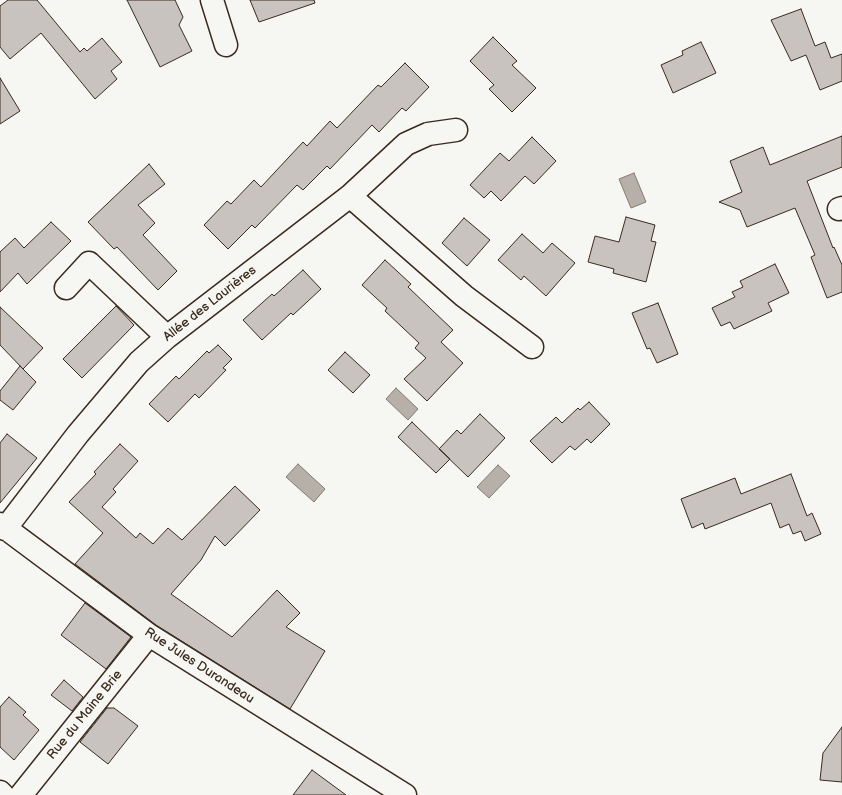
<!DOCTYPE html>
<html>
<head>
<meta charset="utf-8">
<style>
  body { margin:0 }
  canvas { display:block; background:#f6f6f2 }
</style>
</head>
<body>
<canvas width="842" height="795"></canvas>
<script>
const context = document.querySelector('canvas').getContext('2d');
context.lineJoin = 'round';
function fillPath(path, color) { context.fillStyle = color; context.fill(path, 'evenodd'); }
const toPath = rows => new Path2D(rows.map(r => 'M' + r).join(''));
function stroke(path, color, width, dash) { context.strokeStyle = color; context.lineWidth = width; context.lineCap = dash ? 'butt' : 'round'; context.setLineDash(dash || []); context.stroke(path); }
function drawText(font, color, halo, rows, align = 'center') {
  context.font = font + ' "Balsamiq Sans",sans-serif'; context.lineWidth = 3; context.setLineDash([]); context.textBaseline = 'middle'; context.strokeStyle = halo; context.fillStyle = color; for (const [text, x, y, turn = 0] of rows) {
    context.save(); context.translate(x, y); context.rotate((+turn || 0) * Math.PI / 180); context.textAlign = isNaN(turn) ? turn : align; if (halo) context.strokeText(text, 0, 0); context.fillText(text, 0, 0); context.restore();
  }
}
const water = toPath([
  [634,173,646,202,631,208,619,179,634,173],
  [396,388,418,409,408,420,386,399,396,388],
  [298,464,325,489,314,502,286,477,298,464],
  [498,465,510,476,489,498,477,487,498,465]
]);
fillPath(water, '#b6b0a9');
stroke(water, '#857a71', 1);
const building = toPath([
  [8,0,37,0,80,52,84,48,87,51,102,38,122,62,111,71,117,79,95,99,41,33,10,59,0,47,0,6,8,0],
  [127,0,175,0,183,17,179,25,192,51,160,67,127,0],
  [250,0,314,0,315,3,259,22,250,0],
  [801,9,815,46,825,42,831,58,842,54,842,81,820,90,806,55,791,61,771,20,801,9],
  [493,37,517,61,512,65,536,88,512,112,489,89,494,85,470,61,493,37],
  [701,42,716,73,673,93,661,65,683,55,682,51,701,42],
  [405,63,429,87,406,111,402,108,379,132,372,125,330,169,327,166,303,190,297,185,255,228,252,225,228,249,204,225,227,201,231,204,254,180,261,187,303,142,307,146,330,121,337,128,378,85,381,87,405,63],
  [0,78,20,111,0,124,0,78],
  [842,136,842,167,807,181,833,248,834,247,842,265,842,292,827,298,811,257,815,255,795,208,747,227,740,210,719,202,742,192,730,161,763,147,770,165,842,136],
  [532,137,556,161,534,184,525,176,501,201,491,191,484,198,470,185,500,153,509,161,532,137],
  [149,164,165,184,138,205,155,223,143,235,177,271,158,290,117,247,114,249,88,222,149,164],
  [626,217,655,225,651,241,656,242,646,282,613,273,614,269,588,262,595,236,619,242,626,217],
  [464,218,490,240,467,266,442,243,464,218],
  [51,222,71,241,27,284,18,273,0,292,0,252,15,238,24,248,51,222],
  [522,234,543,253,552,243,575,263,546,296,524,276,521,280,498,260,522,234],
  [385,260,411,284,408,287,453,330,441,342,463,363,427,401,404,379,426,358,415,348,419,343,385,311,387,308,362,285,385,260],
  [775,264,789,293,768,303,772,311,734,329,730,322,721,326,712,308,735,297,732,292,743,287,740,281,775,264],
  [303,270,321,289,293,315,291,313,262,340,243,320,272,294,274,296,303,270],
  [658,303,678,354,657,363,650,348,647,349,632,313,658,303],
  [116,306,134,325,82,378,63,359,116,306],
  [0,307,43,348,23,369,0,345,0,307],
  [218,345,232,359,223,368,226,370,199,398,195,394,168,422,149,404,176,376,179,379,207,351,209,353,218,345],
  [345,352,370,375,353,393,328,370,345,352],
  [20,366,36,382,13,410,0,400,0,391,20,366],
  [589,402,610,424,591,443,587,439,575,450,570,446,552,463,530,441,556,417,562,423,578,408,580,410,589,402],
  [480,414,505,438,468,477,439,449,457,430,461,434,480,414],
  [412,422,450,459,436,473,398,437,412,422],
  [7,434,37,458,0,503,0,443,7,434],
  [120,444,138,461,113,489,116,492,102,507,136,538,140,533,153,544,168,528,182,540,235,486,260,510,225,546,215,536,201,560,171,594,232,637,277,590,300,613,286,627,325,651,290,709,156,625,75,564,103,533,69,502,96,474,94,472,120,444],
  [791,474,807,516,812,513,821,534,805,541,801,531,793,534,789,524,780,528,771,503,705,529,703,523,692,528,681,499,735,478,741,494,791,474],
  [85,603,131,637,106,669,61,635,85,603],
  [64,680,83,697,72,711,51,695,64,680],
  [9,697,26,712,23,715,39,730,14,760,0,747,0,707,9,697],
  [107,708,114,708,138,726,108,764,80,742,107,708],
  [842,727,842,782,820,780,823,753,842,727],
  [312,770,346,795,293,795,312,770]
]);
fillPath(building, '#c8c3be');
stroke(building, '#3b2a1e', 1);
const minor = toPath([
  [212,0,226,45],
  [350,196,464,296,532,347],
  [839,209,842,208],
  [66,288,89,263,167,337],
  [0,524,149,635,405,795],
  [5,529,78,434,139,362,167,337,350,196,406,144,428,134,456,130],
  [0,792,3,795],
  [21,795,149,635]
]);
stroke(minor, '#3b2a1e', 25);
stroke(minor, '#f6f6f2', 22);
drawText('13px', '#3b2a1e', '#f6f6f2', [
  ["Allée des Laurières",210,304,-38],
  ["Rue Jules Durandeau",199,666,33],
  ["Rue du Maine Brie",85,715,-51]
]);
</script>
</body>
</html>
